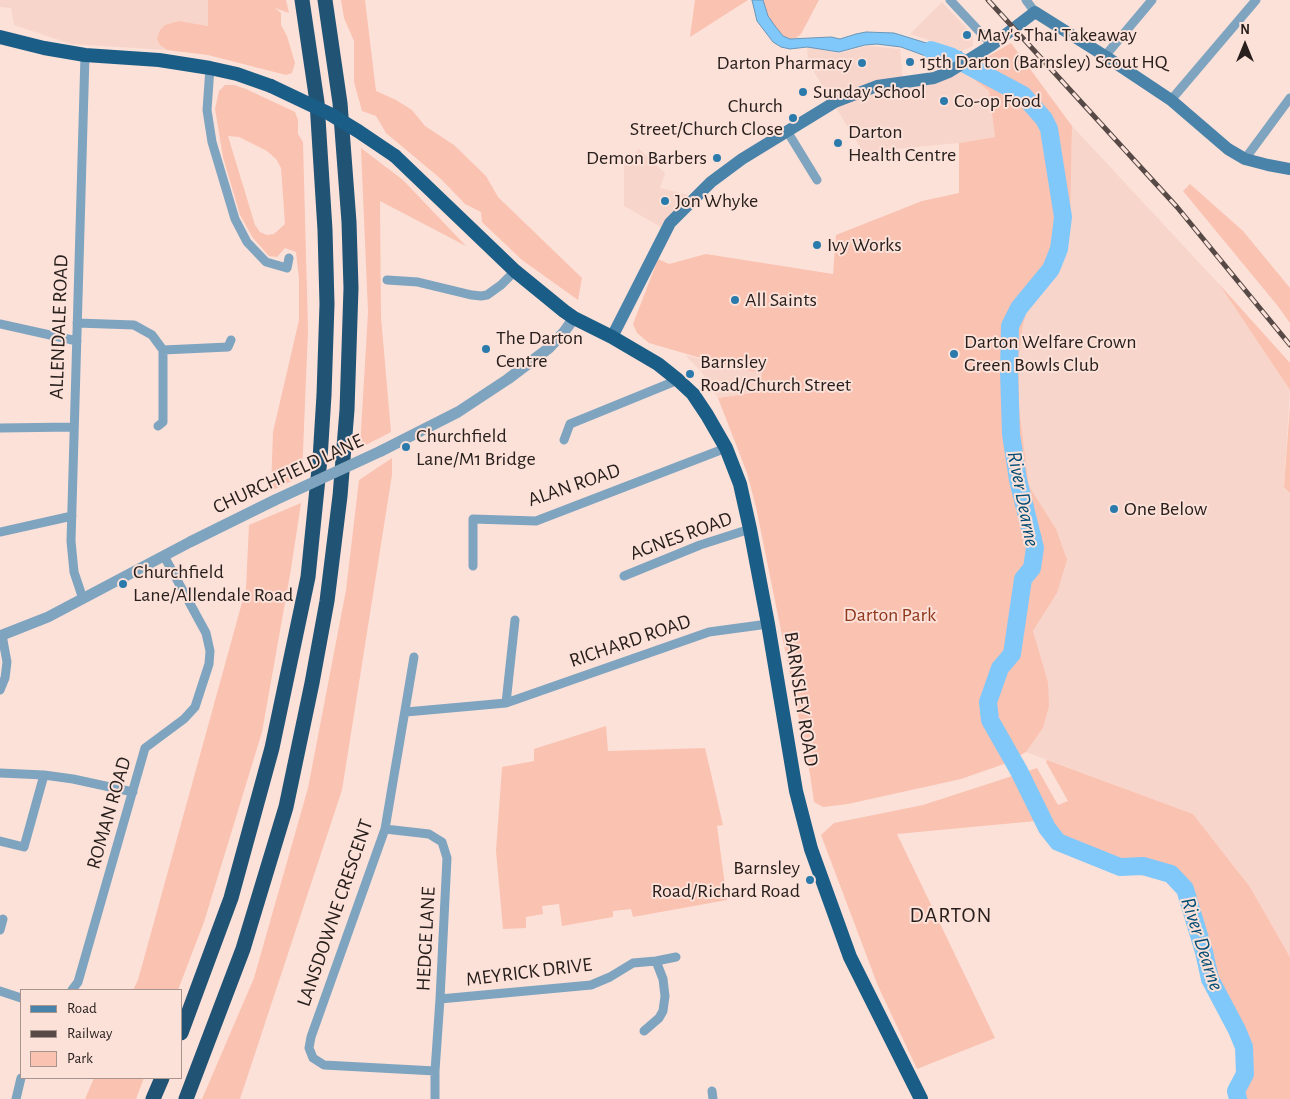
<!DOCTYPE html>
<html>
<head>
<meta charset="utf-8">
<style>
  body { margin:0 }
  #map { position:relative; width:1290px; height:1099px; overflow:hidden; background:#fce1d9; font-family:"Alegreya Sans",sans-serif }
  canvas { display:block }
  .legend { position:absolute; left:20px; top:989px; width:162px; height:90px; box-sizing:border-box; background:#fce1d9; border:1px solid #a8948e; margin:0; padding:6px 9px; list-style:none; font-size:15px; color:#29201d }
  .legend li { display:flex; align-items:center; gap:10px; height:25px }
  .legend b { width:25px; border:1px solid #a8948e }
  .north { position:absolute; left:1220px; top:20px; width:50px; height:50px; -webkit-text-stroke:4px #fce1d9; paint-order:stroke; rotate:0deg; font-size:14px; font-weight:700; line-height:20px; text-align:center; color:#29201d }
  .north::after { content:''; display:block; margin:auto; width:18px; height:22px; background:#29201d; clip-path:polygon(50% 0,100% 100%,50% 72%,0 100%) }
</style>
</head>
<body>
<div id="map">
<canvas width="1290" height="1099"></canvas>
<ul class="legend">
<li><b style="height:6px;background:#4983aa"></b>Road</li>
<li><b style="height:6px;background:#574a46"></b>Railway</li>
<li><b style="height:14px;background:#fac2b1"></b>Park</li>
</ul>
<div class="north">N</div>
</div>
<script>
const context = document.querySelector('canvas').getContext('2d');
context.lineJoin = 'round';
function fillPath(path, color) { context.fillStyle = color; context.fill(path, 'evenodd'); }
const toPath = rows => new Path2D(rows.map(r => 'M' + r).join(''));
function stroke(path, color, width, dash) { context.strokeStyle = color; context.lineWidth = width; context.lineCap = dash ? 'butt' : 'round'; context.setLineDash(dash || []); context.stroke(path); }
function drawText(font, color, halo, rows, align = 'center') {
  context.font = font + ' "Alegreya Sans",sans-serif'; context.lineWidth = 4; context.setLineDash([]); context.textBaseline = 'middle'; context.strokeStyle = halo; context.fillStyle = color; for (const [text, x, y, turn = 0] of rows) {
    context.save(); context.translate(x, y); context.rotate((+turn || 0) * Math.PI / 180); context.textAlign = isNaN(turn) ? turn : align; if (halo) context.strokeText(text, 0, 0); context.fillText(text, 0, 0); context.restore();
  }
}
fillPath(toPath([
  [0,0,208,0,208,26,179,21,160,45,167,50,71,44,14,25,11,8,0,7],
  [942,2,973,35,973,46,962,51,910,34],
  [868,46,900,49,903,84,963,71,989,91,995,137,959,143,863,152,808,62,807,47,839,53],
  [1072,126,1219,284,1290,390,1284,486,1290,493,1290,957,1250,887,1193,814,1026,752,1043,728,1048,682,1033,631,1057,593,1056,529,1029,486,1019,407,1019,356,1022,330,1028,305,1059,263,1070,233],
  [639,149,665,173,660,188,688,195,661,227,624,206,624,165],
  [685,355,735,368,762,373,759,392,718,398,700,370]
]), '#f8d5ca');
fillPath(toPath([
  [208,0,286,0,289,13,275,8,281,13,281,25,287,36,295,63,292,73,286,75,208,55,167,50,160,45,157,39,160,30,165,25,179,21,208,26],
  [341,0,365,0,376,91,396,100,412,110,425,126,454,145,486,176,498,197,582,278,578,300,522,260,482,222,481,212,465,204,441,179,386,133,376,116,362,111,354,82,354,41,344,18],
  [695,0,748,0,690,37],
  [763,0,819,0,801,34,796,38,790,39,783,36,775,26,768,16],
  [1011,43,1072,126,1070,233,1059,263,1028,305,1022,330,1019,356,1019,407,1029,486,1056,529,1067,560,1057,593,1033,631,1048,682,1049,706,1043,728,1026,752,1007,763,961,779,848,804,823,807,814,802,810,774,756,507,747,473,718,398,758,392,762,373,735,368,649,343,637,333,633,324,658,259,669,264,706,254,833,274,836,235,922,201,959,193,959,143,995,137,989,91,963,71],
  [225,85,234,85,246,89,295,112,298,120,298,134,303,142,308,330,302,476,271,491,273,432,299,320,299,279,296,252,285,248,277,257,269,256,253,238,240,215,223,157,215,109,219,91],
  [228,136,239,137,267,151,276,159,281,168,285,224,274,234,267,235,260,232,255,225],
  [361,148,403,180,466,246,380,201,381,317,391,432,360,448,368,312],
  [1190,184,1243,231,1290,288,1290,323,1277,305,1183,191],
  [1219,284,1290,363,1290,390],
  [1290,406,1290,493,1284,487],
  [392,458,392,475,342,790,240,1099,202,1099,254,978,308,788,346,590,359,480],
  [301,503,291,569,262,732,204,922,178,990,133,990,138,980,246,588,249,525],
  [606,726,608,751,705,748,723,825,717,826,727,900,633,917,631,909,613,911,613,917,562,926,559,904,542,906,543,914,526,917,526,928,503,929,496,851,502,767,534,761,534,749],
  [1047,760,1193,814,1250,887,1290,957,1290,1099,1232,1099,1232,1089,1241,1074,1239,1047,1203,979,1178,890,1165,878,1117,872,1054,847,1036,821,897,834,995,1038,917,1069,878,986,821,835,834,823,923,805,1037,768,1058,805,1068,801,1046,762],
  [94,1078,144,1078,136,1099,85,1099]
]), '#fac2b1');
const water = toPath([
  [752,0,763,0,768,16,775,26,783,36,790,39,831,37,840,39,856,34,866,32,894,33,952,51,962,52,942,62,901,47,877,44,865,45,839,52,807,47,790,49,781,47,773,42,757,21,752,0]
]);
fillPath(water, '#81c8fa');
stroke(water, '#6796b8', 1);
stroke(toPath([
  [931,50,950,56,1023,95,1044,119,1049,129,1063,217,1059,249,1051,269,1019,308,1010,326,1009,371,1011,434,1018,480,1035,548,1032,568,1023,579,1012,654,1000,668,988,702,990,720,1019,771,1047,828,1058,842,1120,867,1143,866,1171,874,1185,889,1204,952,1210,979,1237,1030,1244,1047,1245,1074,1236,1091,1238,1099]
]), '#81c8fa', 18);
stroke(toPath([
  [950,0,992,45],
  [1026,0,1035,12],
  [1105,56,1152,0],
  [210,68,207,110,212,142,235,219,247,242,266,262,287,268,289,258],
  [1171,100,1256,0],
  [787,131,817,180],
  [1245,159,1290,98],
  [387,280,418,282,472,295,481,296,487,295,501,285,515,271],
  [77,323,134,325,152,335,163,350,228,347,231,340],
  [0,324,77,341],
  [158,426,163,422,163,350],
  [0,428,74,427],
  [564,440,570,424,678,380],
  [0,532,72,516],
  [473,566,473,519,536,521,726,448],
  [624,576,700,545,750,529],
  [83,599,74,572,71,541,85,55],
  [414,657,385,829,311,1037,309,1048,313,1058,324,1065,435,1071],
  [0,690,5,678,7,662,2,635],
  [506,703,515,620],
  [406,712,506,703,709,632,768,624],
  [0,773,44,775,73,779,133,792],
  [385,829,429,834,442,842,447,858,440,999,435,1071,435,1099],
  [0,841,24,847,44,775],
  [0,930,3,919],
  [72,990,78,982,145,748,184,719,195,707,209,664,210,651,206,633,164,556],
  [0,991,21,998],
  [440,999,591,985,610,977,633,963,656,961,676,957],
  [644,1031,659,1018,663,1011,665,996,663,979,656,961],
  [712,1091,713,1099],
  [16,1099,21,1078]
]), '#7fa4bf', 9);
stroke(toPath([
  [381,451,458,412,508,379,549,348,564,332,574,318],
  [0,636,48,617,190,542,275,500]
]), '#7fa4bf', 11);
stroke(toPath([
  [612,337,670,223,711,182,742,159,835,102,877,86,934,78,949,72,992,45,1035,12,1105,56,1171,100,1228,149,1245,159,1268,165,1290,169]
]), '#4983aa', 12);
stroke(toPath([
  [0,37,44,48,85,55,159,60,210,68,237,74,271,86],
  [395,156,515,271,564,311,574,318,612,337,658,364,678,380,693,394,707,415,726,448,740,484,750,529,768,624,796,791,811,849,850,957,921,1099]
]), '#1a5e87', 14);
stroke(toPath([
  [181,1033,231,898,272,748,308,577,320,459,324,395,327,304,325,230,317,102,302,0],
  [153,1099,162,1078],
  [186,1099,243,949,286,807,312,683,327,601,340,496,347,410,351,288,349,222,340,103,325,0]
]), '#215374', 15);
const rail = toPath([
  [988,0,1177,207,1290,345]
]);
stroke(rail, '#574a46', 5);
stroke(rail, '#fce1d9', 3, [9]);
stroke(toPath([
  [275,500,381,451]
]), '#7fa4bf', 11);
stroke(toPath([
  [271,86,330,114,358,131,395,156]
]), '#1a5e87', 14);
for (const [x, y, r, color] of [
  [967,35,5,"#2a7aab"],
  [910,62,5,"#2a7aab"],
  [862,63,5,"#2a7aab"],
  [803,92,5,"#2a7aab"],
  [944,101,5,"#2a7aab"],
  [793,118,5,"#2a7aab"],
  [838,143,5,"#2a7aab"],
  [717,158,5,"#2a7aab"],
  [665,201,5,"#2a7aab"],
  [817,245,5,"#2a7aab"],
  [735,300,5,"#2a7aab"],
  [486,349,5,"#2a7aab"],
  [954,354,5,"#2a7aab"],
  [690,374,5,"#2a7aab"],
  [406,447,5,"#2a7aab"],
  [1114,509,5,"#2a7aab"],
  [123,584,5,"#2a7aab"],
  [810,880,5,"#2a7aab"]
]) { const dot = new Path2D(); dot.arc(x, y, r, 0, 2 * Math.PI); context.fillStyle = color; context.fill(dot); stroke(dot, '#fce1d9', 2); }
drawText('20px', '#29201d', '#fce1d9', [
  ["May's Thai Takeaway",977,35],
  ["15th Darton (Barnsley) Scout HQ",920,62],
  ["Darton Pharmacy",852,63,"right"],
  ["Sunday School",813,92],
  ["Co-op Food",954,101],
  ["Church",783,106,"right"],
  ["Street/Church Close",783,129,"right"],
  ["Darton",848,132],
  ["Health Centre",848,155],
  ["Demon Barbers",707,158,"right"],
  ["Jon Whyke",675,201],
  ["Ivy Works",827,245],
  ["All Saints",745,300],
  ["The Darton",496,338],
  ["Centre",496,361],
  ["Darton Welfare Crown",964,342],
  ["Green Bowls Club",964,365],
  ["Barnsley",700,362],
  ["Road/Church Street",700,385],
  ["Churchfield",416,436],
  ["Lane/M1 Bridge",416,459],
  ["One Below",1124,509],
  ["Churchfield",133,572],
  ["Lane/Allendale Road",133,595],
  ["Barnsley",800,868,"right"],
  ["Road/Richard Road",800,891,"right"]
], 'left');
drawText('20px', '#29201d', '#fce1d9', [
  ["ALLENDALE ROAD",59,327,-88],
  ["CHURCHFIELD LANE",288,474,-25],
  ["ALAN ROAD",574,485,-19],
  ["AGNES ROAD",681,536,-20],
  ["RICHARD ROAD",630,641,-19],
  ["BARNSLEY ROAD",801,699,81],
  ["ROMAN ROAD",109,813,-74],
  ["LANSDOWNE CRESCENT",335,913,-71],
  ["HEDGE LANE",426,939,-87],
  ["MEYRICK DRIVE",529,972,-7]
]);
drawText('20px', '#8f381c', '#fce1d9', [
  ["Darton Park",890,615]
]);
drawText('italic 21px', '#004d75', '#fce1d9', [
  ["River Dearne",1023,499,79],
  ["River Dearne",1202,944,72]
]);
context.letterSpacing = '1px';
drawText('22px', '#29201d', '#fce1d9', [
  ["DARTON",951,915]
]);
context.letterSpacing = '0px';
</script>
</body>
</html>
